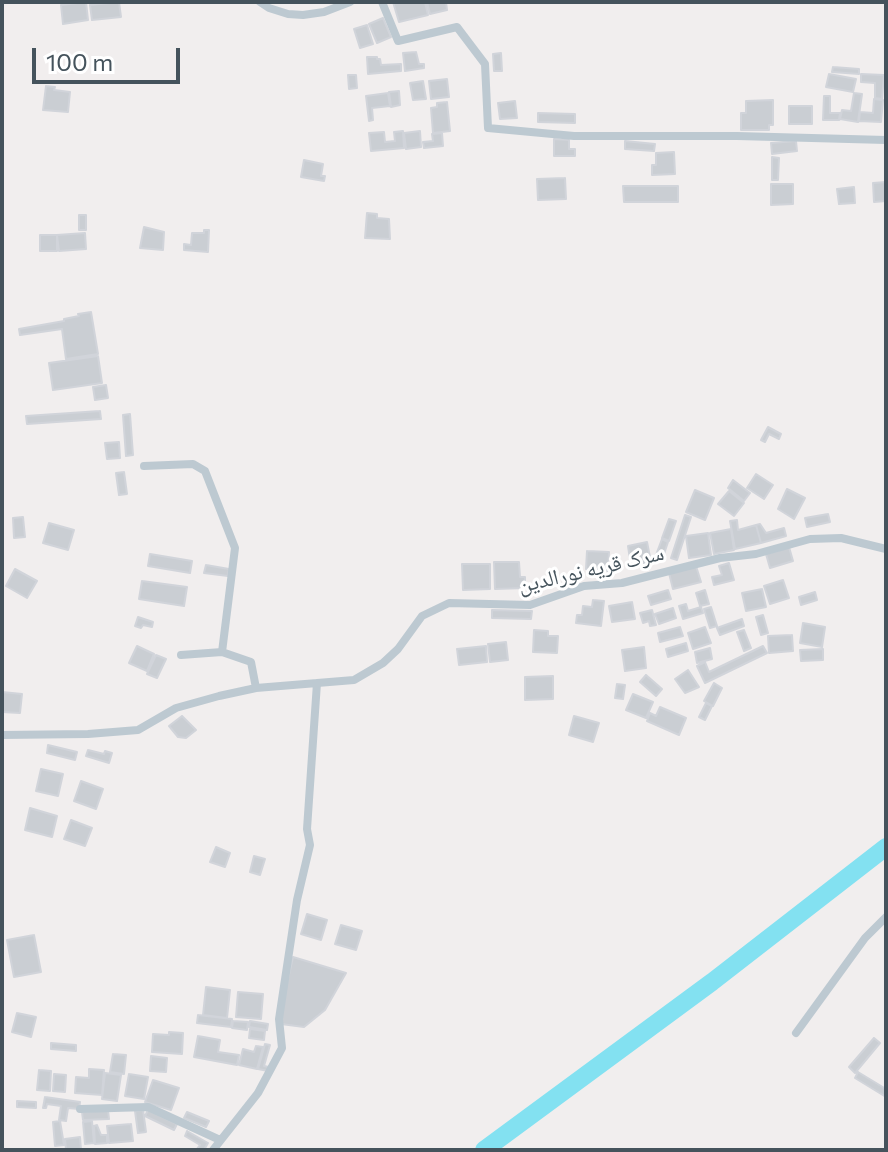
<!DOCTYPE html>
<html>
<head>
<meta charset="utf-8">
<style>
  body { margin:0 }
  #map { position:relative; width:888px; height:1152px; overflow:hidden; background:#f1eeee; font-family:Commissioner,sans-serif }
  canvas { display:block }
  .frame { position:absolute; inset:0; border:4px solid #45535c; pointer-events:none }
  .scale { position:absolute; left:32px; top:48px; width:148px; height:36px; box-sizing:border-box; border:4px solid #45535c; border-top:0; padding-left:10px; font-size:24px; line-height:28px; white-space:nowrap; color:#45535c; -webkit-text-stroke:6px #fff; paint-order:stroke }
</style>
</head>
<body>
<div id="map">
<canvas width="888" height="1152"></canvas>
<div class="frame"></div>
<div class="scale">100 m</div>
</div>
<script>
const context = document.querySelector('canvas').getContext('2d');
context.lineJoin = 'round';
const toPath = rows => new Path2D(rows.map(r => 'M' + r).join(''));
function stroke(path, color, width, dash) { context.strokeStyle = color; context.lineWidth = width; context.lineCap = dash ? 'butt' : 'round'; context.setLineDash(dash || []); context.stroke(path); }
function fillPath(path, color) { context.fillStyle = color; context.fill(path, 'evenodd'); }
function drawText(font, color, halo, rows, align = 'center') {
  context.font = font + ' Commissioner,"Noto Naskh Arabic",sans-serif'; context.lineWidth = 6; context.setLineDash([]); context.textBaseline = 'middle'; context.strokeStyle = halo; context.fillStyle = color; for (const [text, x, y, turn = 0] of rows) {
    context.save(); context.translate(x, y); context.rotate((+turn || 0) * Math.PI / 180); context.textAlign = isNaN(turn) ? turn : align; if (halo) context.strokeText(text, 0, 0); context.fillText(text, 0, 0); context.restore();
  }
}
stroke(toPath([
  [484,1150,712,982,886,847]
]), '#83e1f1', 18);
const building = toPath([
  [86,2,88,20,63,24,61,5,86,2],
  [119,2,121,17,92,20,90,5,119,2],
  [393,2,425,2,428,15,399,22,393,2],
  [427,2,446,2,447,10,430,14,427,2],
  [383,18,391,37,377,43,369,24,383,18],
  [367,25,373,44,360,48,354,29,367,25],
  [416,52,419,64,424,64,424,68,405,71,403,53,416,52],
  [501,53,502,71,494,71,493,54,501,53],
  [367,57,377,57,377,59,380,59,381,65,401,64,401,71,368,74,367,57],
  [833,67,859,69,859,74,832,72,833,67],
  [829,74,856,79,853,92,826,87,829,74],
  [861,74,884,75,882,99,875,98,875,83,861,82,861,74],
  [348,75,356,75,357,88,349,89,348,75],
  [447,79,449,97,431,99,429,81,447,79],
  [423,81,426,99,413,100,410,83,423,81],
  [46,86,55,87,54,90,70,92,68,112,43,110,46,86],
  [399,91,400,105,391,107,389,92,399,91],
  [388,93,390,106,372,108,373,120,369,121,366,96,388,93],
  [854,93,862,94,858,122,840,119,842,110,851,111,854,93],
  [824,96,830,96,830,113,840,113,839,120,823,120,824,96],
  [874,99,883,100,881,122,859,121,860,112,873,113,874,99],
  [773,100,773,125,769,125,769,130,741,130,741,113,746,113,746,101,773,100],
  [515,101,517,118,500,119,498,103,515,101],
  [447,102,450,131,433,133,431,108,437,107,437,103,447,102],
  [789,106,812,106,812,124,789,124,789,106],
  [538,113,575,114,575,123,538,122,538,113],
  [403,131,404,148,371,151,369,133,384,132,385,142,395,141,394,132,403,131],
  [420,131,421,147,406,149,404,133,420,131],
  [442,133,443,146,424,148,423,142,433,141,432,134,442,133],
  [554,139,569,140,569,149,575,149,575,156,554,156,554,139],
  [625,141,655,144,654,151,625,149,625,141],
  [796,141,797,151,772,154,771,143,796,141],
  [674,152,675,174,652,175,652,165,656,165,656,153,674,152],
  [772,157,779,158,778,180,772,180,772,157],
  [304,160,323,164,321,176,325,176,324,181,301,177,304,160],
  [565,178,566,199,538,200,537,179,565,178],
  [886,182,886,201,874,202,873,183,886,182],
  [771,184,793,184,793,204,771,205,771,184],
  [623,186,678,186,678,202,624,202,623,186],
  [854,187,855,203,839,204,837,189,854,187],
  [367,213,377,214,377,218,389,219,390,239,365,238,367,213],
  [79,215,86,215,86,230,79,230,79,215],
  [144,227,164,232,163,250,140,248,144,227],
  [204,230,209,230,208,252,184,250,184,244,191,245,192,233,204,233,204,230],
  [85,233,86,249,59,251,57,235,85,233],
  [40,235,57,235,57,251,40,251,40,235],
  [91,312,98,354,66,359,62,329,20,335,19,329,64,321,64,319,79,316,78,314,91,312],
  [98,356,102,383,53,390,49,363,98,356],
  [106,385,108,398,95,400,93,387,106,385],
  [100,411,101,419,27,424,26,416,100,411],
  [130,414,133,455,126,456,123,415,130,414],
  [768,427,781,434,779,439,769,434,765,442,761,440,768,427],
  [119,442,120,458,107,459,105,443,119,442],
  [124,472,127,494,119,495,116,473,124,472],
  [756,474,773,485,764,499,747,488,756,474],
  [733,480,750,493,744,501,728,488,733,480],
  [787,489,805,498,794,519,778,509,787,489],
  [695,490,714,498,705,520,686,512,695,490],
  [729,491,744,503,734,516,718,504,729,491],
  [828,514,830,522,807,527,805,518,828,514],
  [685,515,691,517,677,560,671,558,685,515],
  [23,517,25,537,14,538,13,518,23,517],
  [669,519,676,521,669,541,662,538,669,519],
  [737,520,738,530,756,525,761,543,735,549,730,521,737,520],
  [49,523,74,530,68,550,43,543,49,523],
  [760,524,766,533,784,528,786,536,761,543,756,525,760,524],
  [731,529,734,550,714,554,710,533,731,529],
  [708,533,711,555,689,558,686,536,708,533],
  [662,539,668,542,663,557,656,555,662,539],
  [647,542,651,562,631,566,628,546,647,542],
  [789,547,793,561,770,568,766,554,789,547],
  [587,551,609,552,608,571,586,569,587,551],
  [150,554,192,561,190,573,148,566,150,554],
  [494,562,519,562,520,577,525,577,525,588,495,589,494,562],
  [729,563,734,580,714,585,712,577,722,575,719,566,729,563],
  [462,564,490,564,490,589,463,590,462,564],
  [206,565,229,569,228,576,204,573,206,565],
  [696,566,701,582,673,589,669,573,696,566],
  [15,569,37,581,27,598,6,586,15,569],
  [783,580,789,598,770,604,764,586,783,580],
  [142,581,187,587,184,606,139,599,142,581],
  [762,589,766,607,746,611,742,593,762,589],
  [668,590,671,599,651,605,648,596,668,590],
  [705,590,709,604,700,606,696,593,705,590],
  [815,592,817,600,801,605,799,597,815,592],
  [593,600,604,601,601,626,576,623,577,615,582,615,583,606,592,607,593,600],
  [632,602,635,619,612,622,609,606,632,602],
  [686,604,688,611,701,607,703,613,683,619,679,606,686,604],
  [711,607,717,626,710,628,704,609,711,607],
  [673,608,676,618,659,624,655,614,673,608],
  [492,610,532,611,531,619,492,618,492,610],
  [652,610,656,625,650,626,649,621,643,623,640,613,652,610],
  [763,615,768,633,761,635,756,617,763,615],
  [138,617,153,622,152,627,143,625,141,628,135,626,138,617],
  [742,619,744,626,720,635,717,628,742,619],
  [803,623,825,627,822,647,800,643,803,623],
  [680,627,683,636,660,642,658,633,680,627],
  [705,627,711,643,693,649,688,633,705,627],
  [534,630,548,631,548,636,558,636,557,653,533,652,534,630],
  [744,630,751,648,744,651,737,632,744,630],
  [792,635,793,651,769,653,768,636,792,635],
  [506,642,508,660,490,662,488,644,506,642],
  [686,643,688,651,668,657,666,649,686,643],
  [137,646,154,654,147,671,129,663,137,646],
  [486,646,487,662,459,665,457,649,486,646],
  [763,646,767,653,705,683,697,666,705,662,709,672,763,646],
  [644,647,646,668,625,671,622,650,644,647],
  [710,648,712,659,697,663,695,652,710,648],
  [823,649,823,660,801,661,800,650,823,649],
  [156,655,166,659,157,678,147,674,156,655],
  [688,670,699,687,685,693,675,679,688,670],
  [646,675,662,689,656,696,640,682,646,675],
  [553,676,553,699,525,700,525,677,553,676],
  [714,683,722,688,713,706,704,701,714,683],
  [617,684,625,685,623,699,615,698,617,684],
  [2,692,22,694,20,713,2,712,2,692],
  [633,694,653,702,646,718,626,710,633,694],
  [706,703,712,706,705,720,699,717,706,703],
  [660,707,686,718,679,735,647,721,650,713,656,716,660,707],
  [182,716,196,730,186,738,178,737,169,726,182,716],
  [574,716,599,723,593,742,569,735,574,716],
  [48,745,77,752,75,760,47,753,48,745],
  [88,750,104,754,105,751,112,753,109,763,86,756,88,750],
  [41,769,63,774,58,796,36,791,41,769],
  [81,781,103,789,96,809,74,801,81,781],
  [30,808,57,816,52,837,25,830,30,808],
  [71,820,92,828,85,846,64,839,71,820],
  [216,847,230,853,225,867,210,862,216,847],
  [254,856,265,859,260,875,250,872,254,856],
  [307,914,327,920,321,940,301,934,307,914],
  [341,925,362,931,356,950,335,944,341,925],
  [34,935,41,972,14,977,7,940,34,935],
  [293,957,346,973,325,1010,304,1027,281,1024,282,1005,293,957],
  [206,987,230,990,227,1018,203,1015,206,987],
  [238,992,263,994,261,1019,236,1017,238,992],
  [17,1013,36,1017,31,1037,12,1032,17,1013],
  [198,1015,232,1019,231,1027,197,1023,198,1015],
  [233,1021,248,1022,247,1030,232,1028,233,1021],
  [250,1021,268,1024,267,1030,249,1027,250,1021],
  [250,1029,265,1031,264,1040,249,1038,250,1029],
  [169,1032,183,1033,182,1054,152,1052,153,1034,169,1035,169,1032],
  [198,1036,220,1040,218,1052,239,1055,237,1065,194,1057,198,1036],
  [874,1038,880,1043,855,1073,849,1067,874,1038],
  [51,1043,76,1045,76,1051,51,1049,51,1043],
  [265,1044,270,1045,264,1066,269,1067,268,1071,258,1069,265,1044],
  [256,1046,263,1047,257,1069,239,1065,243,1049,254,1052,256,1046],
  [113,1054,126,1055,124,1074,110,1072,113,1054],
  [151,1056,167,1058,166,1072,150,1071,151,1056],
  [89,1069,104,1070,102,1095,75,1093,76,1077,89,1078,89,1069],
  [39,1070,51,1071,50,1091,37,1090,39,1070],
  [858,1072,886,1089,886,1097,855,1078,858,1072],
  [105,1073,121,1075,117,1101,102,1099,105,1073],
  [54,1074,66,1075,65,1092,53,1091,54,1074],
  [129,1074,148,1077,144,1099,125,1096,129,1074],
  [153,1080,179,1088,171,1110,145,1102,153,1080],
  [45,1097,80,1102,79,1109,68,1108,66,1121,59,1120,61,1106,47,1104,46,1108,43,1108,45,1097],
  [17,1101,36,1102,36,1108,17,1107,17,1101],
  [108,1110,109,1119,83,1120,82,1112,108,1110],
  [143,1110,146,1132,138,1133,135,1111,143,1110],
  [148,1110,177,1124,174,1130,145,1116,148,1110],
  [187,1112,209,1121,206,1127,184,1118,187,1112],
  [60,1121,64,1145,55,1146,53,1122,60,1121],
  [92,1121,94,1143,85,1144,83,1122,92,1121],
  [131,1124,133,1141,109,1143,107,1126,131,1124],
  [97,1125,101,1135,107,1135,107,1143,95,1144,94,1126,97,1125],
  [187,1131,208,1143,204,1150,196,1150,200,1145,185,1136,187,1131],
  [80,1137,81,1150,66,1150,65,1139,80,1137]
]);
fillPath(building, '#caced3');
stroke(building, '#d1d4da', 2);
stroke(toPath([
  [260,2,269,8,288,14,303,15,324,12,350,2],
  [382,2,398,41,457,27,485,64,488,128,574,136,737,136,886,140],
  [144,466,193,464,205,471,235,548,222,652],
  [181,655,222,652,251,662,256,688],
  [2,735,88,734,138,730,176,708,219,696,256,688,354,680,383,663,398,649,422,616,449,603,530,605,584,586,622,583,720,558,756,554,810,539,841,538,886,549],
  [796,1033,865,938,886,917],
  [80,1109,148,1107,220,1140],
  [213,1150,258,1093,282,1048,279,1019,297,900,310,845,307,829,317,683]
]), '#bdc9d1', 8);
drawText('22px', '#45535c', '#fff', [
  ["سرک قریه نورالدین",591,569,-13]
]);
</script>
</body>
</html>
